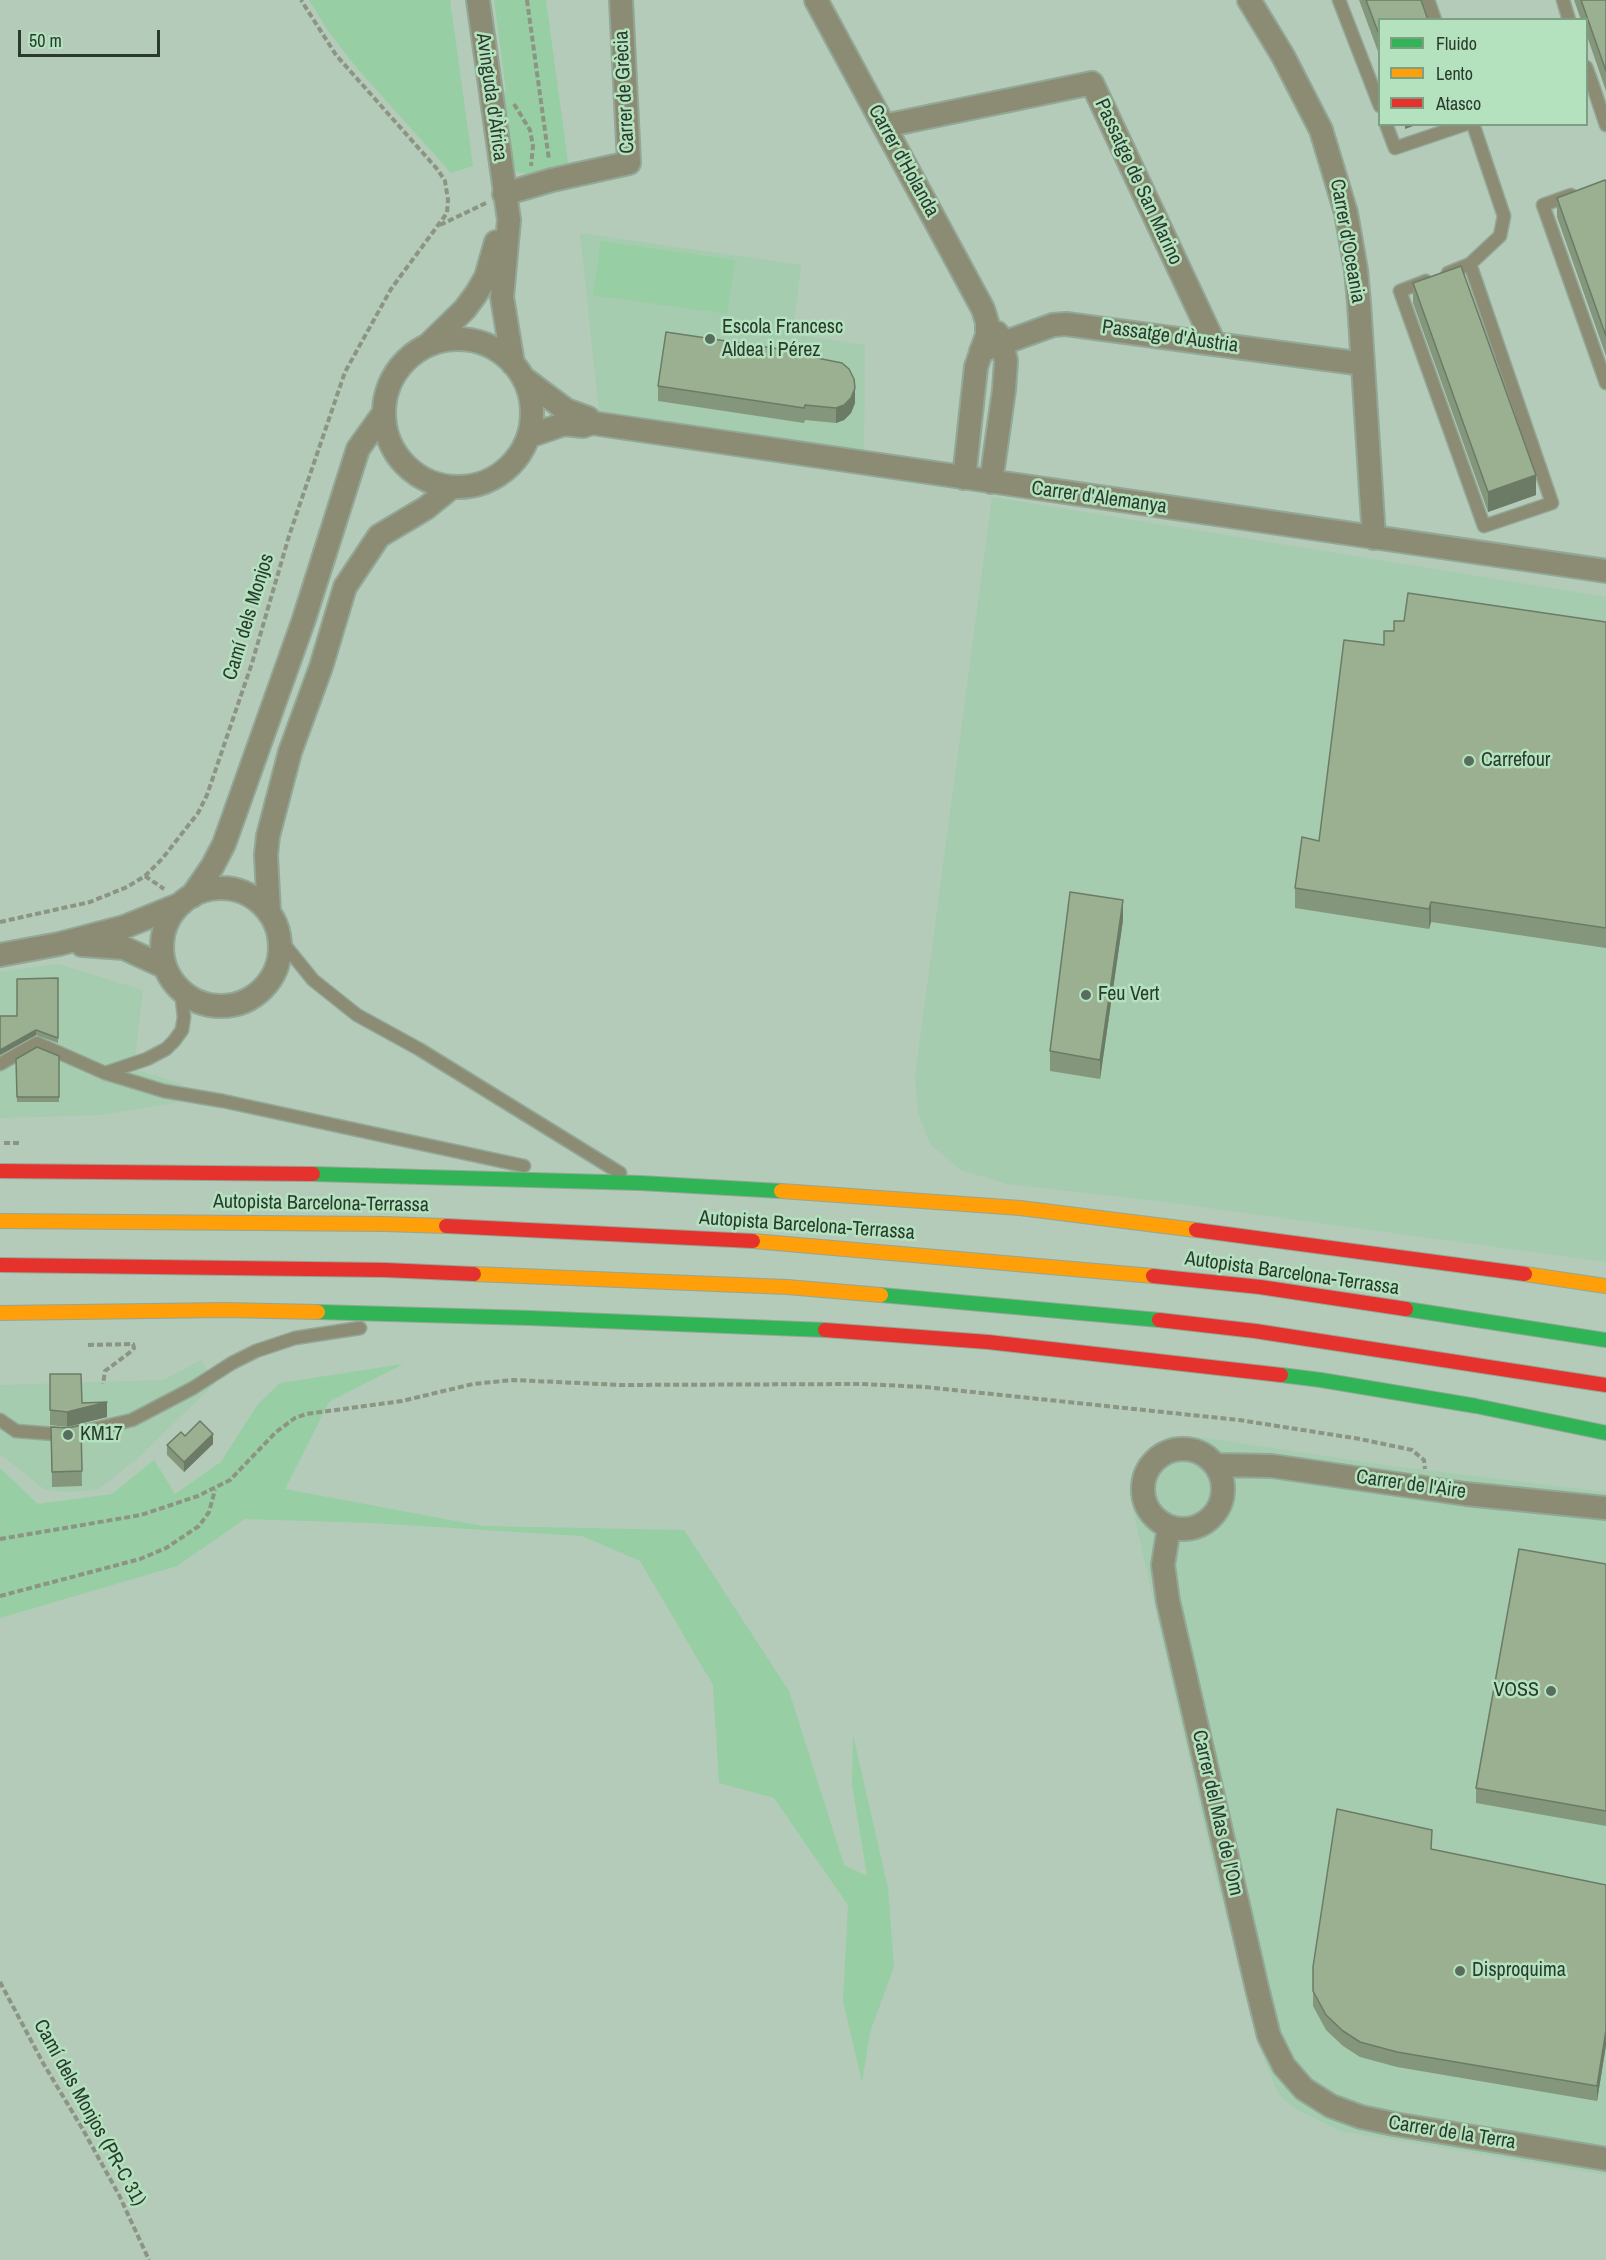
<!DOCTYPE html>
<html>
<head>
<meta charset="utf-8">
<style>
  body { margin:0 }
  #map { position:relative; width:1606px; height:2260px; overflow:hidden; background:#b3cbb8; font-family:"Archivo Narrow",sans-serif }
  canvas { display:block }
  .legend { position:absolute; left:1378px; top:18px; width:210px; height:108px; box-sizing:border-box; background:#b5e2be; border:2px solid #7d9f84; margin:0; padding:8px 10px; list-style:none; font-size:18px; color:#293b2d }
  .legend li { display:flex; align-items:center; gap:12px; height:30px }
  .legend b { width:30px; border:2px solid #7d9f84 }
  .scale { position:absolute; left:18px; top:30px; width:142px; height:27px; box-sizing:border-box; border:3px solid #293b2d; border-top:0; padding-left:8px; font-size:18px; line-height:21px; white-space:nowrap; color:#293b2d; -webkit-text-stroke:4px #b5e2be; paint-order:stroke }
</style>
</head>
<body>
<div id="map">
<canvas width="1606" height="2260"></canvas>
<ul class="legend">
<li><b style="height:8px;background:#30b455"></b>Fluido</li>
<li><b style="height:8px;background:#ff9f0a"></b>Lento</li>
<li><b style="height:8px;background:#e5322d"></b>Atasco</li>
</ul>
<div class="scale">50 m</div>
</div>
<script>
const context = document.querySelector('canvas').getContext('2d');
context.lineJoin = 'round';
function fillPath(path, color) { context.fillStyle = color; context.fill(path, 'evenodd'); }
const toPath = rows => new Path2D(rows.map(r => 'M' + r).join(''));
function stroke(path, color, width, dash) { context.strokeStyle = color; context.lineWidth = width; context.lineCap = dash ? 'butt' : 'round'; context.setLineDash(dash || []); context.stroke(path); }
function drawText(font, color, halo, rows, align = 'center') {
  context.font = font + ' "Archivo Narrow",sans-serif'; context.lineWidth = 5; context.setLineDash([]); context.textBaseline = 'middle'; context.strokeStyle = halo; context.fillStyle = color; for (const [text, x, y, turn = 0] of rows) {
    context.save(); context.translate(x, y); context.rotate((+turn || 0) * Math.PI / 180); context.textAlign = isNaN(turn) ? turn : align; if (halo) context.strokeText(text, 0, 0); context.fillText(text, 0, 0); context.restore();
  }
}
fillPath(toPath([
  [580,233,801,265,793,334,865,345,864,450,599,411],
  [992,497,1606,597,1606,1262,1158,1201,1007,1184,961,1170,930,1144,918,1113,915,1076],
  [58,964,143,990,136,1049,137,1070,182,1084,179,1102,101,1115,0,1118,0,972],
  [201,1360,215,1383,137,1459,97,1490,65,1492,44,1489,0,1454,0,1385,164,1380],
  [1171,1436,1199,1437,1391,1466,1606,1492,1606,2175,1340,2131,1298,2110,1279,2095,1258,2045,1238,1960,1215,1874,1129,1492,1133,1469,1142,1456,1150,1447]
]), '#a5ccae');
fillPath(toPath([
  [309,0,450,0,473,166,451,173,356,67,329,32],
  [494,0,546,0,568,163,536,176,517,172,506,158,500,101,506,90],
  [601,241,735,260,727,314,593,295],
  [403,1364,329,1402,285,1489,482,1526,684,1530,789,1691,844,1865,867,1876,852,1784,853,1735,888,1888,894,1967,870,2032,862,2082,843,2001,848,1905,774,1798,719,1783,713,1685,640,1561,582,1536,371,1523,245,1519,177,1566,0,1618,0,1468,38,1504,112,1494,154,1460,175,1494,221,1462,258,1404,280,1383]
]), '#97cea4');
const lane = toPath([
  [1339,0,1380,106],
  [1428,0,1435,20],
  [1563,0,1569,20],
  [1586,67,1592,83],
  [1586,85,1592,83,1606,125],
  [1386,124,1395,148,1466,124],
  [1571,195,1543,205,1606,383],
  [1448,273,1470,264,1500,236,1504,216,1473,124],
  [1426,281,1400,291,1484,526,1552,503,1470,264],
  [279,938,313,980,357,1015,419,1049,620,1173],
  [0,1064,37,1043,105,1073,164,1091,223,1101,524,1166],
  [105,1073,147,1059,166,1049,174,1041,182,1030,184,1017,182,999,174,984],
  [0,1420,16,1431,68,1435,132,1420,193,1388,232,1363,256,1351,295,1338,360,1328]
]);
const street = toPath([
  [478,0,509,220,502,297,513,364],
  [816,0,983,309,987,322,987,335,976,367,964,478],
  [1249,0,1283,56,1321,130,1346,213,1356,270,1359,303,1374,538],
  [884,126,1092,83,1214,343],
  [504,194,552,180,629,163,621,0],
  '384 413a74 74 0 1 1 148 0a74 74 0 1 1-148 0Z',
  [428,345,465,309,476,294,486,277,496,242],
  [981,351,1053,325,1066,324,1363,364],
  [526,380,566,410,588,418,591,422],
  [529,436,564,424,583,426,592,423,1606,571],
  [991,482,1004,390,1006,361,1001,338,997,333],
  '162 947a59 59 0 1 1 118 0a59 59 0 1 1-118 0Z',
  [192,896,212,867,224,844,303,622,358,449,383,414],
  [269,913,266,855,268,836,290,752,321,667,345,587,379,536,426,508,452,487],
  [82,945,124,948,165,967],
  [0,955,59,944,124,927,181,904],
  '1143 1489a40 40 0 1 1 80 0a40 40 0 1 1-80 0Z',
  [1216,1465,1272,1466,1466,1494,1606,1508],
  [1169,1527,1163,1565,1168,1601,1257,1988,1269,2036,1284,2066,1304,2089,1331,2106,1361,2117,1394,2124,1606,2159]
]);
const fast = toPath([
  [313,1174,640,1183,781,1191],
  [881,1295,1159,1320],
  [1406,1309,1606,1340],
  [318,1312,530,1318,825,1330],
  [1281,1375,1321,1380,1476,1406,1606,1433]
]);
const slow = toPath([
  [781,1191,1020,1208,1196,1230],
  [0,1221,384,1224,446,1226],
  [753,1241,1153,1276],
  [474,1274,787,1287,881,1295],
  [1525,1274,1606,1286],
  [0,1313,225,1310,318,1312]
]);
const jam = toPath([
  [0,1171,313,1174],
  [446,1226,753,1241],
  [1196,1230,1525,1274],
  [0,1265,385,1270,474,1274],
  [1153,1276,1260,1287,1406,1309],
  [1159,1320,1255,1331,1606,1385],
  [825,1330,988,1342,1281,1375]
]);
stroke(lane, '#93a797', 15);
stroke(street, '#93a797', 26);
stroke(fast, '#93a797', 16);
stroke(slow, '#93a797', 16);
stroke(jam, '#93a797', 16);
stroke(toPath([
  [527,0,549,160],
  [514,104,530,130,533,146,531,166],
  [440,225,488,202],
  [145,876,164,889],
  [0,922,90,902,127,887,145,876,162,859,198,813,207,795,252,663,289,536,345,372,391,289,447,213,448,200,445,181,438,170,336,55,301,0],
  [4,1143,22,1143],
  [88,1345,133,1344,134,1348,129,1353,105,1371,103,1384],
  [0,1539,141,1515,198,1496,230,1480,276,1432,295,1418,306,1414,402,1401,473,1384,513,1380,621,1385,862,1384,925,1387,1239,1420,1360,1439,1412,1450,1424,1460,1425,1469],
  [0,1596,140,1559,166,1548,199,1526,209,1512,215,1490],
  [0,1982,43,2063,82,2128,119,2195,149,2260]
]), '#8c9482', 4, [6, 3]);
stroke(lane, '#8c8c74', 12);
stroke(street, '#8c8c74', 22);
stroke(fast, '#30b455', 14);
stroke(slow, '#ff9f0a', 14);
stroke(jam, '#e5322d', 14);
fillPath(toPath([
  [1359,0,1421,0,1380,20,1380,57],
  [1574,0,1606,0,1606,91,1587,36,1587,20,1581,20],
  [1606,182,1606,356,1557,217,1557,198],
  [1413,283,1536,495,1488,512,1413,303],
  [813,357,855,403,851,413,844,420,836,423,805,420,804,423,658,401,658,386],
  [1404,621,1606,622,1606,948,1431,922,1429,929,1295,908,1295,888,1319,841,1384,645,1394,631],
  [1123,920,1100,1079,1050,1071,1050,1051],
  [58,978,58,1043,36,1035,0,1055,0,1016,17,1016],
  [59,1056,59,1102,17,1102,16,1059],
  [50,1374,82,1403,107,1417,67,1427,50,1425],
  [81,1425,82,1486,52,1487,51,1427,68,1428],
  [185,1436,213,1444,184,1472,167,1455,167,1445],
  [1606,1564,1606,1826,1476,1803,1476,1788],
  [1432,1849,1606,1885,1606,2045,1597,2101,1397,2067,1360,2057,1343,2046,1326,2030,1313,2006,1313,1967]
]), '#84977d');
fillPath(toPath([
  [1405,124,1419,124,1405,129],
  [855,388,855,403,851,413,844,420,836,423,836,408],
  [1536,475,1536,495,1488,512,1488,492],
  [1123,900,1123,920,1100,1079,1100,1060],
  [1431,902,1431,922,1429,929,1429,909],
  [36,1030,36,1035,0,1055,0,1050],
  [107,1402,107,1417,67,1427,67,1412],
  [213,1434,213,1444,184,1472,184,1462],
  [1606,2030,1606,2045,1597,2101,1597,2086]
]), '#6c7b66');
const building = toPath([
  [1366,0,1421,0,1428,20,1380,20,1380,37,1366,0],
  [1581,0,1606,0,1606,71,1581,0],
  [1605,180,1606,182,1606,336,1557,198,1605,180],
  [1461,266,1536,475,1488,492,1413,283,1461,266],
  [666,332,813,354,812,357,842,363,849,369,854,379,855,388,851,398,844,405,836,408,805,405,804,408,658,386,666,332],
  [1408,593,1606,622,1606,928,1431,902,1429,909,1295,888,1302,837,1319,841,1344,640,1384,645,1384,631,1394,631,1394,621,1404,621,1408,593],
  [1070,892,1123,900,1100,1060,1050,1051,1070,892],
  [58,978,58,1038,36,1030,0,1050,0,1016,17,1016,17,979,58,978],
  [37,1047,59,1056,59,1097,17,1097,16,1059,37,1047],
  [50,1374,81,1374,82,1403,107,1402,67,1412,50,1410,50,1374],
  [200,1421,213,1434,184,1462,167,1445,181,1432,185,1436,200,1421],
  [81,1425,82,1471,52,1472,51,1427,68,1428,81,1425],
  [1519,1549,1606,1564,1606,1811,1476,1788,1519,1549],
  [1337,1809,1432,1830,1431,1849,1606,1885,1606,2030,1597,2086,1397,2052,1360,2042,1343,2031,1326,2015,1313,1991,1313,1967,1337,1809]
]);
fillPath(building, '#9ab091');
stroke(building, '#6c7b66', 1.5);
for (const [x, y, r, color] of [
  [710,339,6,"#596d5e"],
  [1469,761,6,"#596d5e"],
  [1086,995,6,"#596d5e"],
  [68,1435,6,"#596d5e"],
  [1551,1691,6,"#596d5e"],
  [1460,1971,6,"#596d5e"]
]) { const dot = new Path2D(); dot.arc(x, y, r, 0, 2 * Math.PI); context.fillStyle = color; context.fill(dot); stroke(dot, '#b5e2be', 2); }
drawText('20px', '#293b2d', '#b5e2be', [
  ["Carrer de Grècia",625,92,-93],
  ["Avinguda d'Àfrica",491,97,82],
  ["Carrer d'Holanda",903,161,61],
  ["Passatge de San Marino",1138,182,65],
  ["Carrer d'Oceania",1347,241,80],
  ["Passatge d'Àustria",1170,337,8],
  ["Carrer d'Alemanya",1099,498,8],
  ["Camí dels Monjos",249,617,-73],
  ["Autopista Barcelona-Terrassa",321,1204,1],
  ["Autopista Barcelona-Terrassa",807,1226,4],
  ["Autopista Barcelona-Terrassa",1292,1274,8],
  ["Carrer de l'Aire",1411,1485,8],
  ["Carrer del Mas de l'Om",1217,1813,77],
  ["Camí dels Monjos (PR-C 31)",89,2113,61],
  ["Carrer de la Terra",1452,2133,9]
]);
drawText('20px', '#293b2d', '#b5e2be', [
  ["Escola Francesc",722,328],
  ["Aldea i Pérez",722,351],
  ["Carrefour",1481,761],
  ["Feu Vert",1098,995],
  ["KM17",80,1435],
  ["VOSS",1539,1691,"right"],
  ["Disproquima",1472,1971]
], 'left');
</script>
</body>
</html>
